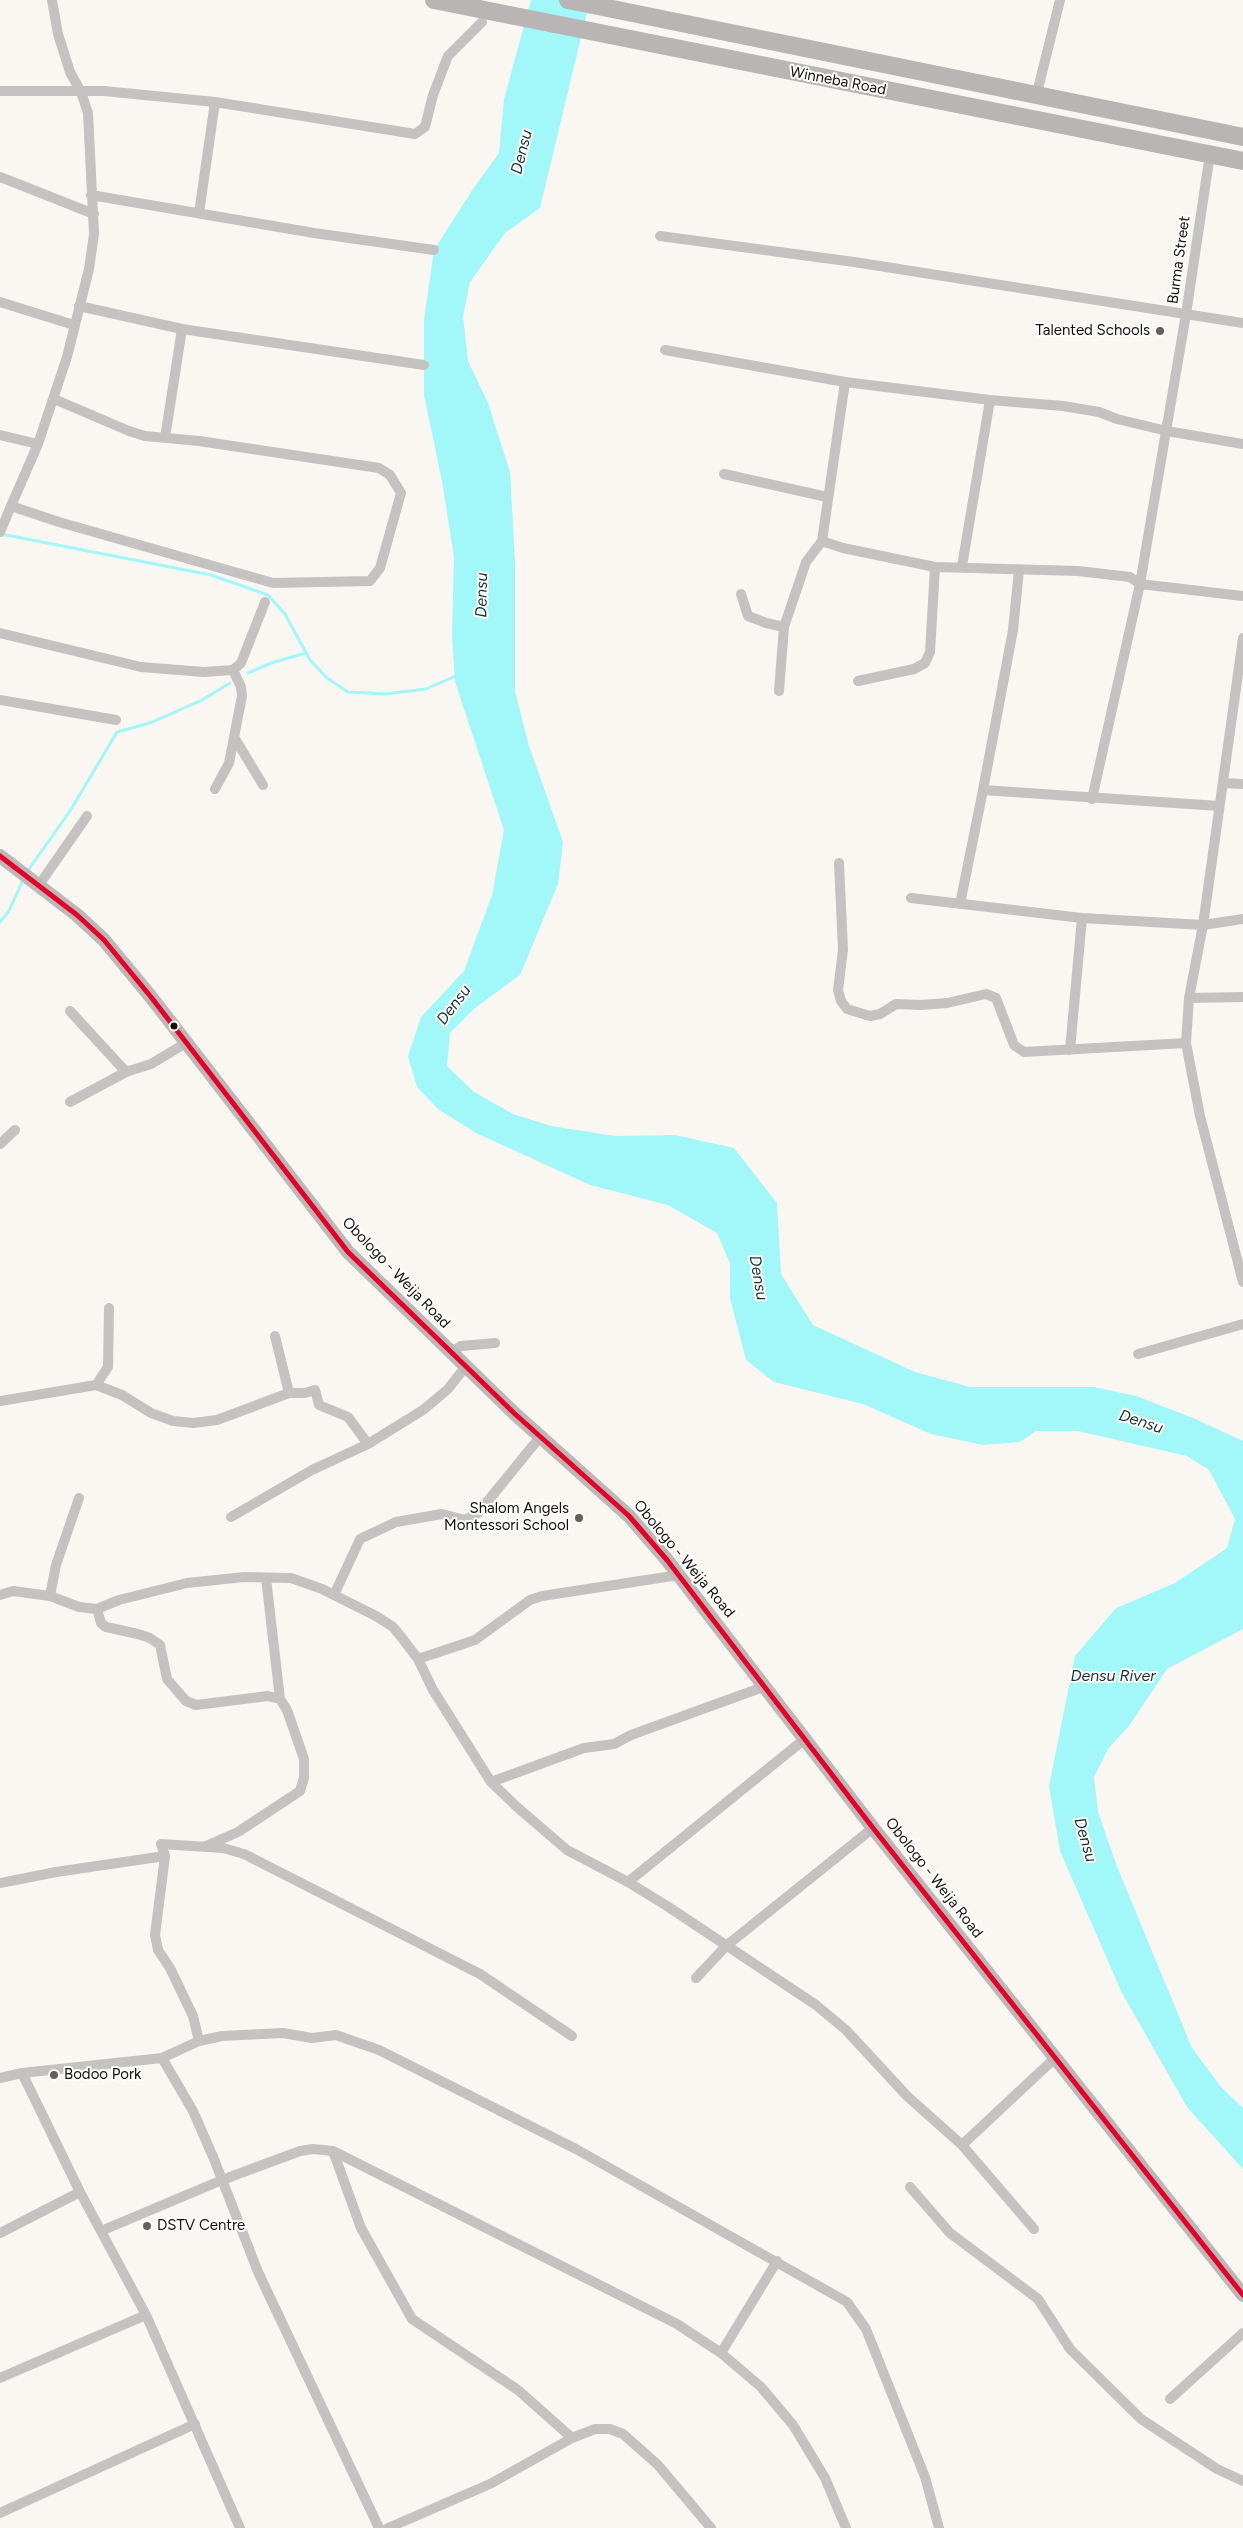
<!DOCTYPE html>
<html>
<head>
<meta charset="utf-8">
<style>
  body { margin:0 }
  canvas { display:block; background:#faf6f2 }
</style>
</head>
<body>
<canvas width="1243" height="2528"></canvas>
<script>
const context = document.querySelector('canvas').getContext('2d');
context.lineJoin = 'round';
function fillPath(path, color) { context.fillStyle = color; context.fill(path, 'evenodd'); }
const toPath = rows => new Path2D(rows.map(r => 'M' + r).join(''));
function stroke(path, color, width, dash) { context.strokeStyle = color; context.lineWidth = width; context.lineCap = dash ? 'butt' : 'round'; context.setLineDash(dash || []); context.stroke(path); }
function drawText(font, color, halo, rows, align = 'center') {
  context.font = font + ' Figtree,sans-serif'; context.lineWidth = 4; context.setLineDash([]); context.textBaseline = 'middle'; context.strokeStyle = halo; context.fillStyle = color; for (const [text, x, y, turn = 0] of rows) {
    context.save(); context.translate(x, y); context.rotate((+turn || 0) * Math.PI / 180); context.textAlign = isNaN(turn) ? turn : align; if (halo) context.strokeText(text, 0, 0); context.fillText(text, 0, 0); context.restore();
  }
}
fillPath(toPath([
  [531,0,590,0,540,208,505,233,470,282,463,316,468,361,488,403,510,472,515,562,515,691,529,746,563,842,558,884,520,975,475,1008,450,1033,447,1066,474,1092,513,1114,551,1126,615,1136,675,1135,734,1148,777,1203,781,1274,813,1325,915,1372,970,1387,1094,1387,1136,1396,1193,1418,1243,1441,1243,1629,1167,1669,1129,1726,1108,1749,1094,1777,1098,1812,1116,1864,1192,2048,1221,2087,1243,2108,1243,2169,1187,2107,1122,1993,1060,1851,1049,1786,1075,1656,1116,1608,1175,1583,1227,1548,1235,1519,1209,1470,1187,1456,1078,1431,1036,1431,1020,1442,983,1445,931,1434,863,1404,774,1382,746,1360,730,1298,730,1263,717,1233,668,1205,590,1185,476,1133,438,1109,417,1087,408,1056,421,1017,464,971,492,895,504,830,455,682,452,635,454,557,442,481,424,395,424,320,434,250,473,189,499,153,504,99]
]), '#a2f7f8');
stroke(toPath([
  [1,534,211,575,268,595,285,614,310,660,327,678,348,692,385,694,426,689,458,675],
  [248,673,274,662,306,653],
  [29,869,70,811,117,732,150,723,202,700,230,683],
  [0,922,9,911,22,882]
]), '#a2f7f8', 3);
stroke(toPath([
  [52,0,58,34,70,72,81,92,88,113,94,234,89,269,67,357,38,444,11,506,59,522,273,583,370,581,380,568,401,493,390,475,379,468,199,441,145,436,129,431,54,399],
  [0,91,104,91,215,102,415,134,425,127,433,95,448,56,482,22],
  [1037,93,1060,0],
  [0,177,94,214],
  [91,195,314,233,434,250],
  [199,213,215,102],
  [660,236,854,262,1243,323],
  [0,302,74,325],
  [79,306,182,329,424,365],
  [665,350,845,382,990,400,1063,406,1099,412,1117,419,1167,431,1243,444],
  [0,435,38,444],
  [165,438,182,329],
  [724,474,827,497],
  [0,532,11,506],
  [822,541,843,548,935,567],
  [962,566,990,400],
  [1019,570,1013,630,983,790,1219,806],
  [741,594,748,616,766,623,784,627],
  [0,633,141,667,204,672,233,670,241,663,265,602],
  [1243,638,1203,925,1189,998,1186,1043,1200,1116,1243,1282],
  [858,681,914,669,925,663,930,652,935,567,1078,571,1130,577,1140,584,1243,596],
  [779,691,784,627,806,562,822,541,845,382],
  [0,700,116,720],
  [234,737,263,785],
  [1223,783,1243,784],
  [215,789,229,763,242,696,241,687,233,670],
  [1092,799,1140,584,1186,314,1210,154],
  [839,863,843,950,838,990,841,1001,847,1009,870,1016,880,1014,896,1004,921,1005,947,1003,986,994,996,998,1014,1045,1024,1052,1186,1043],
  [39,885,87,816],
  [911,898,1082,918,1203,925,1243,919],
  [960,904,983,790],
  [1189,998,1243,997],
  [70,1011,126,1072],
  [1070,1050,1082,918],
  [70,1102,126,1072,151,1064,186,1043],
  [0,1144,15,1130],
  [275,1336,289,1393],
  [451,1352,461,1346,495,1343],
  [1138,1354,1243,1324],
  [96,1385,108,1367,109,1308],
  [0,1401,96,1385,122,1395,151,1413,173,1421,193,1423,217,1420,289,1393,305,1393,315,1390,319,1405,348,1417,368,1444],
  [231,1517,312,1470,368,1444,423,1410,448,1389,466,1366],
  [266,1578,280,1699],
  [0,1595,13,1591,50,1596,79,1607,97,1609,119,1600,187,1583,244,1577,291,1578,322,1589,376,1616,393,1627,402,1638,418,1659,433,1690,491,1782,517,1807,567,1850,628,1882,667,1906,816,2005,846,2030,907,2096,962,2145],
  [334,1595,360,1539,396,1522,442,1514,465,1520,478,1513,540,1437],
  [50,1596,56,1565,79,1498],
  [97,1609,101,1623,106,1627,138,1634,150,1638,160,1645,167,1679,186,1701,196,1705,268,1696,280,1699,287,1710,304,1759,304,1778,300,1791,238,1832,206,1846],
  [418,1659,475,1640,530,1600,542,1596,679,1575],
  [491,1782,584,1748,614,1744,631,1735,766,1686],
  [628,1882,806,1738],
  [0,1883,56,1872,165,1856],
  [696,1978,726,1946,873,1828],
  [199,2041,193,2016,170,1968,158,1950,155,1935,165,1856,161,1844,223,1848,244,1854,480,1974,572,2036],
  [162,2058,193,2111,214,2159,258,2272,379,2528],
  [22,2073,80,2192,146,2315,240,2528],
  [0,2078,22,2073,162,2058,199,2041,222,2036,283,2033,312,2038,336,2035,379,2050,576,2149,847,2302,866,2329,925,2477,939,2528],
  [333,2151,361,2228,412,2319,518,2390,572,2438],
  [910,2187,950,2233,1038,2299,1070,2349,1141,2419,1217,2469,1243,2481],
  [1034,2229,962,2145,1055,2058],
  [101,2231,222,2180,300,2151,313,2149,333,2151,677,2324,721,2353,761,2387,793,2425,825,2478,846,2528],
  [0,2233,80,2192],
  [721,2353,777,2261],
  [0,2378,146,2315],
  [1170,2399,1243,2333],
  [0,2513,195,2424],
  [388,2528,490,2484,572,2438,595,2429,610,2429,623,2434,658,2465,711,2528]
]), '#c5c2c2', 10);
stroke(toPath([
  [0,856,77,915,104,940,151,997,348,1252,515,1414,629,1516,667,1560,873,1828,1243,2295]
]), '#bcb8b6', 14);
stroke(toPath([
  [434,0,1243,161],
  [568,0,1243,137]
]), '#b9b5b4', 18);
stroke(toPath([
  [0,856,77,915,104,940,151,997,348,1252,515,1414,629,1516,667,1560,873,1828,1243,2295]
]), '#e4002b', 5);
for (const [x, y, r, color] of [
  [1160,331,5,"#635f5b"],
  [174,1026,4.5,"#120e09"],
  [579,1518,5,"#635f5b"],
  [54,2075,5,"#635f5b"],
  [147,2226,5,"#635f5b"]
]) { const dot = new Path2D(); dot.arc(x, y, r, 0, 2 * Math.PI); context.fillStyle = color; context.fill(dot); stroke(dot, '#fff', 2); }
drawText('15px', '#120e09', '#fff', [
  ["Winneba Road",838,81,11],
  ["Burma Street",1179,260,-82],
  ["Obologo - Weija Road",396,1273,46],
  ["Obologo - Weija Road",684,1559,50],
  ["Obologo - Weija Road",934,1878,52]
]);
drawText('15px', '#120e09', '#fff', [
  ["Talented Schools",1150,331],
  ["Shalom Angels",569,1509],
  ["Montessori School",569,1526],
  ["Bodoo Pork",64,2075,"left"],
  ["DSTV Centre",157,2226,"left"]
], 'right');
drawText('italic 16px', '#192f2f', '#fff', [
  ["Densu",522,152,-76],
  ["Densu",482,595,-89],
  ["Densu",454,1005,-53],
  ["Densu",758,1278,80],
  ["Densu",1141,1422,18],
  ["Densu River",1113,1676],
  ["Densu",1085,1840,74]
]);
</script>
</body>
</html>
